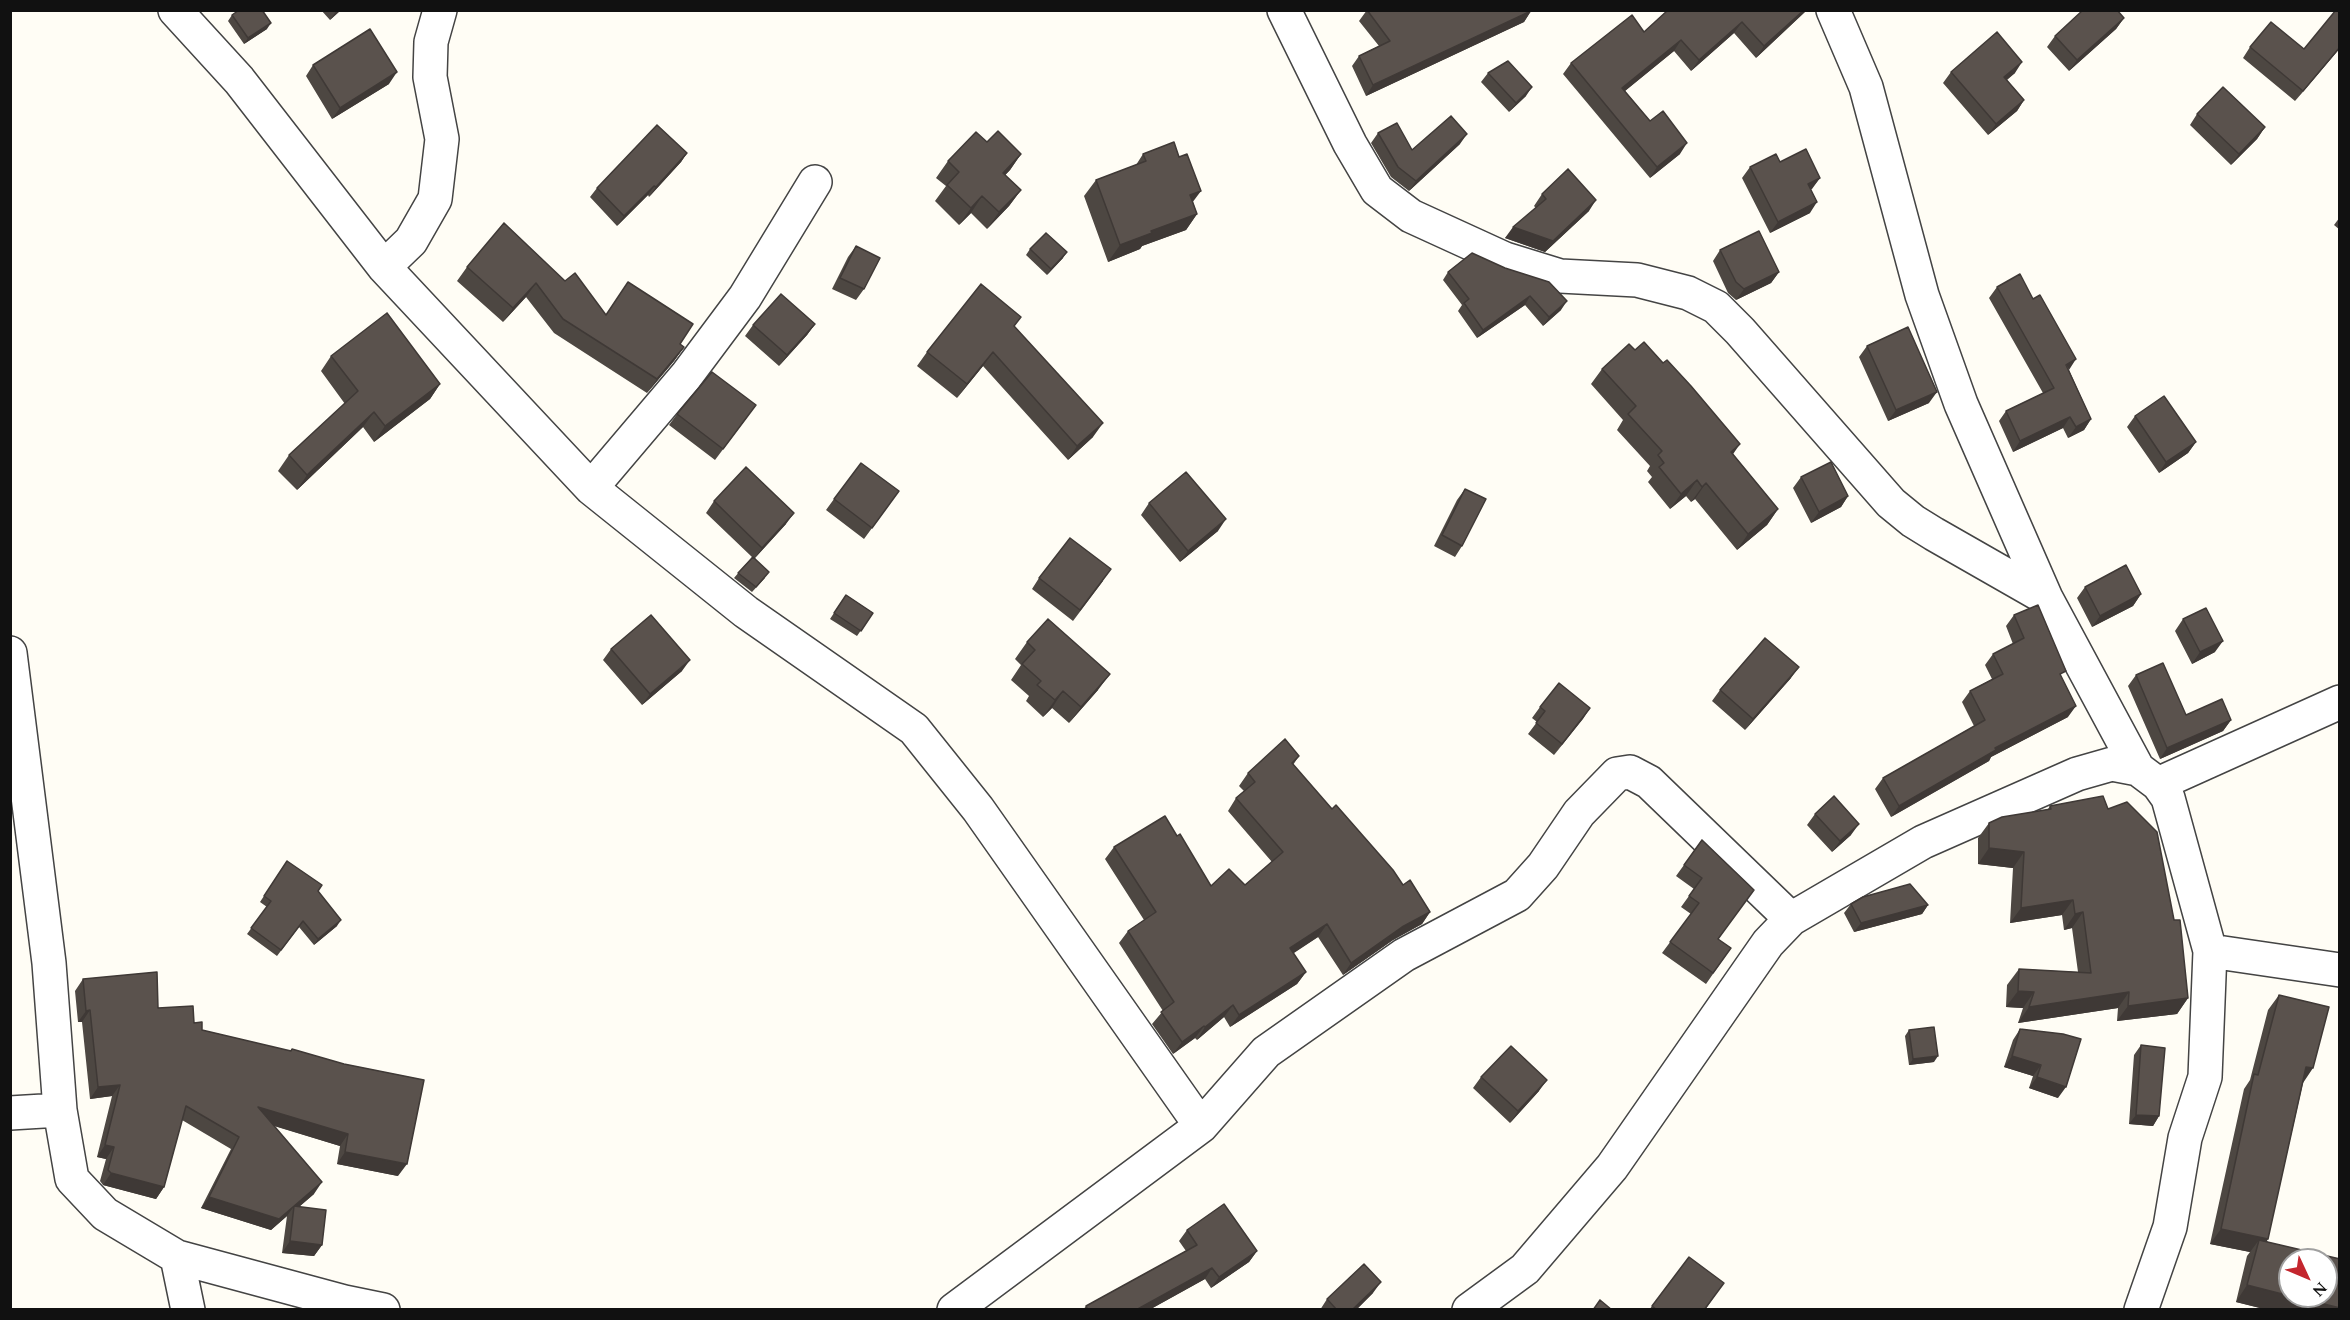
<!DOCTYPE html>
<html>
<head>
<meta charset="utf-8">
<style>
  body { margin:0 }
  #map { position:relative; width:2350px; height:1320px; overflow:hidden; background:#fffdf5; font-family:Spectral,serif }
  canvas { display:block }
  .frame { position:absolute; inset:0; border:12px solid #111; pointer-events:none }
  .north { position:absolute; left:2278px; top:1248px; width:60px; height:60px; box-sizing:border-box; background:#fff; border:2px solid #a0a0a0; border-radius:50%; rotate:134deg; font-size:16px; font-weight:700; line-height:24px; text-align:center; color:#111 }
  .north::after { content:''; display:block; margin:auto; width:21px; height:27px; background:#c4262e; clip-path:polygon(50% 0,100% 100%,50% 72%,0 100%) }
</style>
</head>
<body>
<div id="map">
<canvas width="2350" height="1320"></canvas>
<div class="frame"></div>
<div class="north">N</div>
</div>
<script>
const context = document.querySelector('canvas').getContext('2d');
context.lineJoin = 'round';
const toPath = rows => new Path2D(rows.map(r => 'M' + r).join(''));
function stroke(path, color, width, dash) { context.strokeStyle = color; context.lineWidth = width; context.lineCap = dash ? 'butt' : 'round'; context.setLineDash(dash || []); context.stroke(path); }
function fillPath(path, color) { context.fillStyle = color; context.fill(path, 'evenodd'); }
const minor = toPath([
  [175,10,239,80,384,267,591,488,746,612,914,729,978,809,1201,1126],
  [1284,10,1350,144,1377,190,1411,216,1505,259,1560,276,1637,280,1688,293,1716,307,1740,331,1891,503,1913,521,1934,534,2046,598],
  [1833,10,1866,87,1922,295,1961,404,2046,598,2138,769],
  [384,267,411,241,435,199,442,139,430,77,431,42,440,10],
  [591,488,686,376,745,297,815,182],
  [10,653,49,963,60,1110,72,1179,105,1214,177,1257,344,1302,383,1310],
  [2158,784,2340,702],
  [2210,951,2340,970],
  [10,1113,60,1110],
  [177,1257,188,1310],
  [954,1310,1201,1126,1266,1052,1404,955,1517,895,1543,866,1579,813,1617,774,1630,772,1649,782,1791,919],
  [1469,1310,1525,1269,1612,1167,1768,943,1791,919,1923,842,2077,774,2112,764,2138,769,2158,784,2168,798,2210,951,2205,1077,2185,1138,2170,1227,2141,1310]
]);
stroke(minor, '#444', 36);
stroke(minor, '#fff', 33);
fillPath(toPath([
  [321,10,341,10,330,20],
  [1367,10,1531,11,1524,22,1366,96,1352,66,1359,56,1379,46,1359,21],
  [1668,10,1807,10,1756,58,1734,33,1691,71,1674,51,1625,91,1650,121,1680,154,1650,178,1563,74,1571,63,1644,32],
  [2340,10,2340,48,2295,101,2243,58,2250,47,2304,49],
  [232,15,267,29,244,44,228,21],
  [2124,18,2116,29,2069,71,2047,47,2055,36],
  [313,65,389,84,332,119,306,76],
  [1951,72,2015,73,2007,80,2024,100,2017,111,1988,135,1943,83],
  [1488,73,1526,96,1509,112,1481,82],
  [2197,114,2265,127,2257,139,2231,165,2190,125],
  [1378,133,1412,150,1460,144,1409,191,1391,177,1371,143],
  [987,142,1021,154,1010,170,1005,175,1021,190,1009,206,987,229,971,213,959,225,935,201,946,186,936,178,948,161],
  [687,153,681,162,649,197,648,195,617,226,590,197,597,188],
  [1143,154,1193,202,1197,214,1186,230,1142,246,1140,249,1108,262,1084,196,1096,180,1136,165],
  [1780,162,1820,178,1811,189,1810,213,1770,233,1742,178,1750,167],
  [1542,194,1589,211,1545,252,1505,238,1536,208,1534,206],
  [2340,217,2340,230,2334,225],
  [856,246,864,289,856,300,832,289,848,257],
  [1030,249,1063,258,1047,275,1026,255],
  [1720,250,1779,272,1771,283,1736,300,1728,293,1713,261],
  [1472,253,1561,310,1543,326,1525,305,1477,338,1458,311,1462,305,1443,280,1448,272],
  [467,267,565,281,606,315,628,282,680,344,684,347,674,361,647,393,554,333,526,297,503,322,457,281],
  [1997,287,2069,370,2091,419,2084,430,2068,438,2063,428,2013,452,1999,421,2006,411,2043,393,1989,298],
  [1021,317,1014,326,1093,437,1068,460,983,366,957,398,917,366,927,352],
  [815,324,807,335,779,366,745,336,753,325],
  [1867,346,1929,403,1888,421,1859,357],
  [331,356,440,384,430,399,374,442,363,427,297,490,278,471,289,455,345,404,321,371],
  [1602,369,1733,454,1778,509,1767,525,1737,550,1695,499,1691,502,1686,496,1670,509,1648,482,1652,477,1647,471,1650,466,1617,430,1623,420,1591,384],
  [677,414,748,416,715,460,669,425],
  [2135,416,2196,442,2188,453,2159,473,2127,427],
  [1801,477,1848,496,1841,507,1811,523,1793,488],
  [1465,489,1462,546,1455,557,1434,546,1457,500],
  [899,491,864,539,826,510,834,499],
  [714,501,786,524,755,558,765,578,752,592,734,578,752,557,706,513],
  [1149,503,1218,531,1180,562,1141,515],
  [1039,578,1103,581,1073,621,1032,589],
  [2085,587,2141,594,2133,606,2092,627,2077,598],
  [846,595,873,613,857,636,830,619],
  [2014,615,2061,677,2068,717,1991,757,1989,761,1891,817,1875,789,1883,778,1974,726,1962,702,1970,691,1992,679,1985,665,1993,654,2013,644,2006,626],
  [2183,619,2215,652,2192,664,2175,631],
  [1027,642,1098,690,1069,723,1052,708,1043,717,1026,701,1029,696,1011,680,1021,665,1015,659],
  [611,649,682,671,642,705,603,660],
  [2136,675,2186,715,2231,720,2223,731,2160,759,2128,686],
  [1791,678,1745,730,1712,701,1720,690],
  [1540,707,1590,708,1554,755,1528,734,1537,722,1532,718],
  [1299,756,1293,765,1332,809,1403,885,1430,912,1422,924,1393,940,1343,975,1318,937,1293,953,1306,972,1297,984,1230,1027,1224,1017,1197,1040,1195,1038,1173,1054,1152,1024,1163,1011,1119,943,1128,931,1144,920,1105,859,1114,847,1177,836,1211,886,1245,885,1272,862,1228,811,1236,798,1244,791,1239,786,1248,773],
  [2050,806,2108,809,2188,998,2177,1014,2117,1021,2118,1008,2018,1023,2023,1008,2006,1007,2007,985,2019,969,2078,972,2072,928,2064,930,2062,915,2010,923,2013,868,1978,864,1978,838,1989,823,2048,809],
  [1815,814,1851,835,1832,852,1807,825],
  [1702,840,1718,939,1731,948,1706,984,1662,953,1691,914,1681,907,1694,889,1676,876],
  [287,861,318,891,337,926,314,945,299,927,277,956,247,934,267,907,260,902],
  [1851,904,1928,905,1922,914,1854,932,1844,913],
  [83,979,158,1008,194,1023,202,1030,290,1051,292,1049,398,1176,337,1164,340,1146,274,1126,314,1194,299,1207,322,1245,314,1256,282,1253,287,1216,271,1230,201,1208,231,1149,182,1120,164,1187,156,1199,103,1185,100,1181,106,1159,97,1157,112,1096,90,1099,82,1022,78,1022,75,991],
  [2279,995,2303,1083,2267,1241,2340,1310,2268,1310,2236,1302,2247,1256,2250,1252,2210,1244,2244,1089,2250,1080,2268,1010],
  [2020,1029,2058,1098,2029,1088,2033,1076,2004,1067,2013,1040],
  [1909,1030,1934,1062,1909,1065,1905,1036],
  [2141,1045,2159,1116,2153,1126,2129,1124,2134,1055],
  [1481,1077,1539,1091,1510,1123,1473,1088],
  [1187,1230,1257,1251,1249,1262,1211,1288,1205,1279,1149,1310,1083,1310,1086,1306,1186,1251,1179,1241],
  [1689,1257,1716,1294,1705,1310,1649,1310],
  [1373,1293,1356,1310,1320,1310,1327,1299]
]), '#4d4742');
fillPath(toPath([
  [337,10,341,10,330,20],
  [1804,10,1807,10,1756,58,1764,46],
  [1531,11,1524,22,1366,96,1373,85],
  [2124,18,2116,29,2069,71,2077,60],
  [1742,22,1734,33,1691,71,1699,60],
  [271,23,267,29,244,44,248,38],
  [1681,40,1674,51,1615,99,1622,88],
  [2340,47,2340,48,2295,101,2303,91],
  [2022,62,2015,73,1996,88,2004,77],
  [397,72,389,84,332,119,340,108],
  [1532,87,1526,96,1509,112,1516,103],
  [2024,100,2017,111,1988,135,1996,124],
  [2265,127,2257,139,2231,165,2239,154],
  [1467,134,1460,144,1409,191,1416,181],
  [1687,143,1680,154,1650,178,1657,167],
  [687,153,681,162,649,197,656,187],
  [1021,154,1010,170,992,189,1003,173],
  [1820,178,1812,189,1800,195,1808,184],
  [654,186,648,195,617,226,624,216],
  [1021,190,1009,206,987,229,999,212],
  [1201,191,1189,207,1190,195],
  [982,196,971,213,959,225,971,208],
  [1596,200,1589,211,1545,252,1505,238,1513,227],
  [1817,202,1810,213,1770,233,1778,222],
  [1197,214,1186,230,1142,246,1140,249,1108,262,1120,245,1151,231],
  [1067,252,1063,258,1047,275,1051,269],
  [1779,272,1771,283,1736,300,1744,289],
  [536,283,526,297,503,322,513,308],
  [1530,296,1525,305,1477,338,1483,330],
  [1567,301,1561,310,1543,326,1549,317],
  [815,324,807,335,779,366,787,355],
  [684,347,674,361,647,393,657,379],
  [993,352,983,366,957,398,967,384],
  [2076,359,2069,370,2066,365],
  [440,384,430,399,374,442,385,426],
  [1937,392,1929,403,1888,421,1896,410],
  [374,412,363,427,297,490,307,475],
  [2070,417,2063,428,2013,452,2020,441],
  [2091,419,2084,430,2068,438,2076,427],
  [1103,423,1093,437,1068,460,1077,446],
  [2196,442,2188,453,2159,473,2166,462],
  [1740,444,1729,460,1731,452],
  [1697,480,1686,496,1670,509,1681,494],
  [1706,483,1695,499,1691,502,1702,487],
  [1848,496,1841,507,1811,523,1819,512],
  [1778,509,1767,525,1737,550,1748,534],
  [794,513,786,524,754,559,762,548],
  [1226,519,1218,531,1180,562,1188,551],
  [2141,594,2133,606,2092,627,2100,616],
  [2223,641,2215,652,2192,664,2200,652],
  [690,660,682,671,642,705,650,694],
  [1799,667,1791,678,1745,730,1753,719],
  [1110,674,1098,690,1069,723,1081,707],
  [1063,691,1052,708,1043,717,1055,700],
  [2076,706,2068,717,1991,757,1989,761,1891,817,1899,806,1995,748],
  [1590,708,1583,719,1554,755,1562,744],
  [2231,720,2223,731,2160,759,2167,748],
  [1859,824,1851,835,1832,852,1840,841],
  [1989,848,2024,852,2013,868,1978,864],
  [2073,900,2062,915,2010,923,2021,908],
  [1928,905,1922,914,1854,932,1861,923],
  [1430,912,1422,924,1393,940,1343,975,1351,963,1402,927],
  [2083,912,2072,928,2064,930,2075,914],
  [341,920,337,926,314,945,318,939],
  [1327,924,1318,937,1282,961,1290,948],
  [1306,972,1297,984,1230,1027,1239,1015],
  [2018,991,2034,992,2023,1008,2006,1007],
  [2129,992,2118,1008,2018,1023,2029,1007],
  [2188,998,2177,1014,2117,1021,2128,1006],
  [1233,1005,1224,1017,1197,1040,1205,1027],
  [90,1010,82,1022,78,1022,86,1011],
  [1204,1026,1195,1038,1173,1054,1182,1042],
  [1938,1056,1934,1062,1909,1065,1913,1059],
  [2012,1056,2041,1065,2033,1076,2004,1067],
  [2306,1067,2313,1068,2303,1083,2295,1081],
  [2037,1077,2066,1087,2058,1098,2029,1088],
  [1547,1080,1539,1091,1510,1123,1518,1111],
  [120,1085,112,1096,90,1099,98,1087],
  [258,1107,348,1134,340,1146,249,1118],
  [2136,1115,2159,1116,2153,1126,2129,1124],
  [105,1145,114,1147,106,1159,97,1157],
  [345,1152,407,1164,398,1176,337,1164],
  [111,1173,164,1187,156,1199,103,1185],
  [322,1182,314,1194,294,1211,294,1206,287,1216,271,1230,201,1208,209,1197],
  [2221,1229,2268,1239,2258,1254,2259,1240,2250,1252,2210,1244],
  [290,1241,322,1245,314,1256,282,1253],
  [1257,1251,1249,1262,1211,1288,1219,1277],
  [1212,1268,1205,1279,1149,1310,1136,1310],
  [1381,1282,1373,1293,1356,1310,1352,1310],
  [2247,1285,2340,1308,2340,1310,2268,1310,2236,1302]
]), '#3f3936');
const building = toPath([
  [239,10,262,10,271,23,248,38,232,15,239,10],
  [1530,10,1531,11,1373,85,1359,56,1390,41,1367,10,1530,10],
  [1668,10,1804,10,1764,46,1742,22,1699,60,1681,40,1622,88,1650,121,1663,111,1687,143,1657,167,1571,63,1632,15,1644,32,1668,10],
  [2083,10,2117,10,2124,18,2077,60,2055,36,2083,10],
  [2336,10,2340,10,2340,47,2303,91,2250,47,2271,22,2304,49,2336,10],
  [370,29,397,72,340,108,313,65,370,29],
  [1997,32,2022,62,2004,77,2024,100,1996,124,1951,72,1997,32],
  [1508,61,1532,87,1516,103,1488,73,1508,61],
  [2223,87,2265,127,2239,154,2197,114,2223,87],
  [1451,116,1467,134,1416,181,1398,167,1378,133,1397,123,1412,150,1451,116],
  [657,125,687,153,656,187,654,186,624,216,597,188,657,125],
  [998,131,1021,154,1003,173,1021,190,999,212,982,196,971,208,947,185,959,172,948,161,976,132,987,142,998,131],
  [1174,142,1179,157,1187,154,1201,191,1190,195,1197,214,1151,231,1152,233,1120,245,1096,180,1146,161,1143,154,1174,142],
  [1806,149,1820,178,1808,184,1817,202,1778,222,1750,167,1776,154,1780,162,1806,149],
  [1568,169,1596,200,1553,241,1513,227,1546,199,1542,194,1568,169],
  [504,223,565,281,575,273,606,315,628,282,693,324,680,344,684,347,657,379,563,319,536,283,513,308,467,267,504,223],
  [1759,231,1779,272,1744,289,1736,282,1720,250,1759,231],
  [1046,233,1067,252,1051,269,1030,249,1046,233],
  [856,246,880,258,864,289,840,278,856,246],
  [1472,253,1505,268,1549,282,1567,301,1549,317,1530,296,1483,330,1464,303,1469,299,1448,272,1472,253],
  [2020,274,2033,299,2040,295,2076,359,2066,365,2091,419,2076,427,2070,417,2020,441,2006,411,2054,388,1997,287,2020,274],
  [981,284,1021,317,1014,326,1103,423,1077,446,993,352,967,384,927,352,981,284],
  [781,294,815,324,787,355,753,325,781,294],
  [387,313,440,384,385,426,374,412,307,475,289,455,358,391,331,356,387,313],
  [1908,327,1937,392,1896,410,1867,346,1908,327],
  [1644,342,1663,363,1667,360,1691,386,1740,444,1731,452,1778,509,1748,534,1706,483,1702,487,1697,480,1681,494,1659,467,1664,463,1658,455,1662,451,1628,414,1636,406,1602,369,1629,344,1635,350,1644,342],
  [712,372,756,405,723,449,677,414,712,372],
  [2164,396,2196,442,2166,462,2135,416,2164,396],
  [1831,462,1848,496,1819,512,1801,477,1831,462],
  [861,463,899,491,872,528,834,499,861,463],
  [746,467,794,513,762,548,714,501,746,467],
  [1186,472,1226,519,1188,551,1149,503,1186,472],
  [1465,489,1486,499,1462,546,1442,535,1465,489],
  [1070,538,1111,569,1080,610,1039,578,1070,538],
  [753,557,769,572,756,587,738,573,753,557],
  [2126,565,2141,594,2100,616,2085,587,2126,565],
  [846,595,873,613,861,631,834,613,846,595],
  [2038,605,2066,671,2060,674,2076,706,1995,748,1996,750,1899,806,1883,778,1985,720,1970,691,2003,674,1993,654,2024,638,2014,615,2038,605],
  [2206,608,2223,641,2200,652,2183,619,2206,608],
  [651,615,690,660,650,694,611,649,651,615],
  [1048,619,1110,674,1081,707,1063,691,1055,700,1037,685,1041,681,1022,664,1035,650,1027,642,1048,619],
  [1765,638,1799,667,1753,719,1720,690,1765,638],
  [2163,663,2186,715,2222,699,2231,720,2167,748,2136,675,2163,663],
  [1559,683,1590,708,1562,744,1536,723,1545,711,1540,707,1559,683],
  [1285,739,1299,756,1292,763,1332,809,1336,805,1393,870,1403,885,1410,880,1430,912,1402,927,1351,963,1327,924,1290,948,1306,972,1239,1015,1233,1005,1205,1027,1204,1026,1182,1042,1161,1012,1174,1002,1128,931,1156,912,1114,847,1165,816,1177,836,1180,834,1211,886,1229,869,1245,885,1283,852,1236,798,1255,782,1248,773,1285,739],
  [1834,796,1859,824,1840,841,1815,814,1834,796],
  [2103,796,2108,809,2127,802,2157,832,2174,920,2180,920,2188,998,2128,1006,2129,992,2029,1007,2034,992,2018,991,2019,969,2091,973,2083,912,2075,914,2073,900,2021,908,2024,852,1989,848,1989,823,2002,817,2051,809,2050,806,2103,796],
  [1702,840,1754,890,1718,939,1731,948,1713,973,1670,942,1699,903,1689,896,1702,878,1684,865,1702,840],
  [287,861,322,885,318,891,341,920,318,939,303,921,281,950,251,928,271,901,264,896,287,861],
  [1910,884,1928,905,1861,923,1851,904,1863,897,1910,884],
  [157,972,158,1008,193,1006,194,1023,202,1022,202,1030,291,1051,292,1049,344,1064,424,1080,407,1164,345,1152,348,1134,258,1107,322,1182,279,1219,209,1197,239,1137,186,1106,164,1187,111,1173,108,1170,114,1147,105,1145,120,1085,98,1087,90,1010,86,1011,83,979,157,972],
  [2279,995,2329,1007,2313,1068,2306,1067,2268,1239,2221,1229,2254,1074,2258,1075,2279,995],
  [1934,1027,1938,1056,1913,1059,1909,1030,1934,1027],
  [2020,1029,2063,1034,2081,1039,2066,1087,2037,1077,2041,1065,2012,1056,2020,1029],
  [2141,1045,2165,1048,2159,1116,2136,1115,2141,1045],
  [1511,1046,1547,1080,1518,1111,1481,1077,1511,1046],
  [1224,1204,1257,1251,1219,1277,1212,1268,1136,1310,1088,1310,1086,1306,1197,1245,1187,1230,1224,1204],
  [294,1206,326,1210,322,1245,290,1241,294,1206],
  [2259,1240,2340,1259,2340,1308,2292,1296,2326,1296,2326,1260,2290,1260,2290,1296,2247,1285,2259,1240],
  [1689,1257,1724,1283,1704,1310,1657,1310,1652,1306,1689,1257],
  [1364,1264,1381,1282,1352,1310,1337,1310,1327,1299,1364,1264],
  [1600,1300,1612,1310,1593,1310,1600,1300]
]);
fillPath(building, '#5a524d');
stroke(building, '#3f3936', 1.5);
</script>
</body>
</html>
